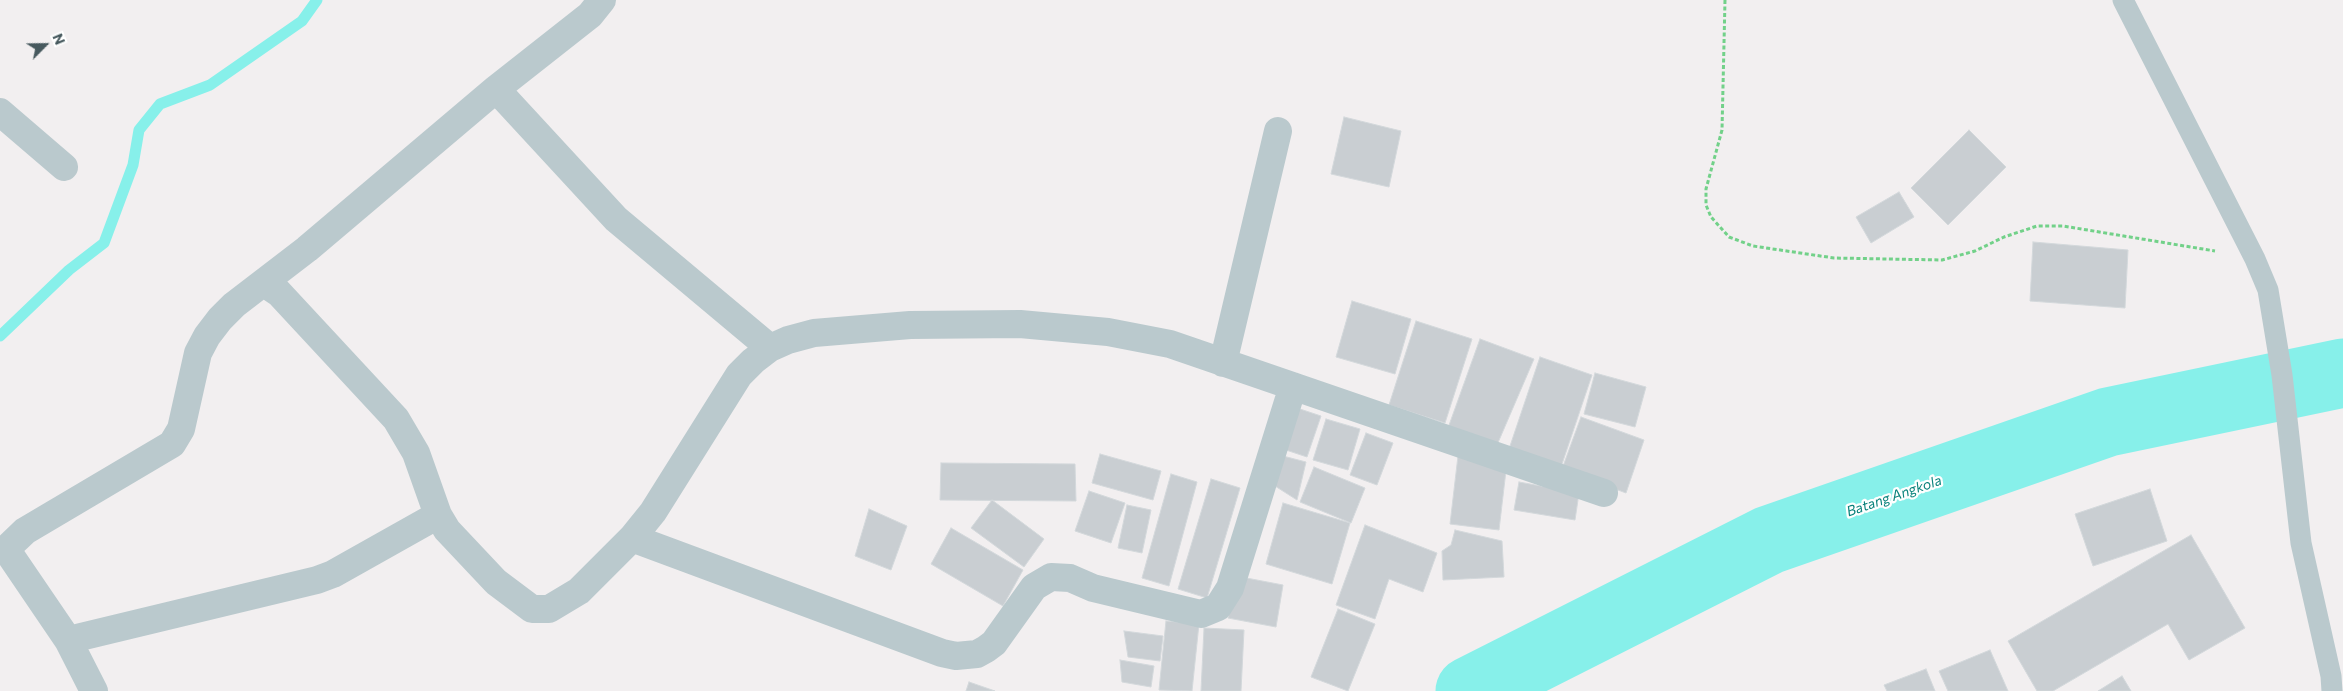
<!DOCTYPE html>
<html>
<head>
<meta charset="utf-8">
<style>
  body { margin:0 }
  #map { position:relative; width:2343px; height:691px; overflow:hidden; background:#f2eff0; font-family:Commissioner,sans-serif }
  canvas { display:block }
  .north { position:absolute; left:20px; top:20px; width:50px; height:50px; -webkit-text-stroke:4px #fff; paint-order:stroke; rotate:67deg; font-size:14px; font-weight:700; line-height:20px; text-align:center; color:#47595e }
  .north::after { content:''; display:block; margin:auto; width:18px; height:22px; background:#47595e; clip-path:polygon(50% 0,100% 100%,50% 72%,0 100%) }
</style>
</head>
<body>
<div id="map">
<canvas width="2343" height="691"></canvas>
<div class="north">N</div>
</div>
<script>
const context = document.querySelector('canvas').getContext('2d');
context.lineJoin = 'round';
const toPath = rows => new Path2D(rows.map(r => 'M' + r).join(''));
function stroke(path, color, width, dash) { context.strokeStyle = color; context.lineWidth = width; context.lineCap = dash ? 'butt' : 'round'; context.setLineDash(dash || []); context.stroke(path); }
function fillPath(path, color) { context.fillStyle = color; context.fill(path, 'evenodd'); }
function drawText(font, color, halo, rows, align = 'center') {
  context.font = font + ' Commissioner,sans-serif'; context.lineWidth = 4.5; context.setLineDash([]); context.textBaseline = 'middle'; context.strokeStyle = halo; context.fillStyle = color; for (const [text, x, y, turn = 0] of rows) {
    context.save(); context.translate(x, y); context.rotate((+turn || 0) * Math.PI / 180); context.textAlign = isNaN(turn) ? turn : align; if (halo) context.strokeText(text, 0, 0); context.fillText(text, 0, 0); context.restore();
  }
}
stroke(toPath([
  [0,336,69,270,104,243,133,165,139,130,160,104,210,85,302,21,317,0]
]), '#87f0ea', 11);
stroke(toPath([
  [1470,691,1769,540,2108,422,2343,373]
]), '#87f0ea', 69);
const building = toPath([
  [1344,117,1401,131,1389,187,1331,174,1344,117],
  [1969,130,2006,167,1948,225,1911,188,1969,130],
  [1899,192,1914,217,1871,243,1856,217,1899,192],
  [2033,242,2128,250,2125,308,2030,301,2033,242],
  [1352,301,1411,319,1395,374,1336,357,1352,301],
  [1416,321,1472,339,1445,423,1389,405,1416,321],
  [1480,339,1534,359,1497,445,1448,428,1480,339],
  [1540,357,1592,375,1561,467,1509,449,1540,357],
  [1595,373,1646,387,1635,427,1584,414,1595,373],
  [1297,408,1321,416,1307,457,1283,449,1297,408],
  [1581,417,1644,440,1626,493,1562,469,1581,417],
  [1326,419,1360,429,1348,470,1313,460,1326,419],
  [1366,433,1393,443,1377,485,1350,475,1366,433],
  [1100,454,1161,471,1153,500,1092,483,1100,454],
  [1283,456,1306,462,1297,500,1275,486,1283,456],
  [1458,456,1507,462,1499,530,1450,524,1458,456],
  [941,463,1075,464,1076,501,940,500,941,463],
  [1314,467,1365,488,1351,523,1300,502,1314,467],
  [1171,474,1197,482,1169,586,1142,578,1171,474],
  [1211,479,1240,488,1207,598,1178,589,1211,479],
  [1519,482,1579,493,1575,520,1514,510,1519,482],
  [2150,489,2167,541,2093,566,2075,514,2150,489],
  [1089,491,1125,503,1111,543,1075,531,1089,491],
  [992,500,1044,539,1024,567,971,528,992,500],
  [1283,503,1350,523,1332,584,1266,564,1283,503],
  [1127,505,1151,510,1142,553,1118,548,1127,505],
  [869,509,907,526,891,570,855,556,869,509],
  [1365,525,1437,553,1423,592,1389,579,1375,619,1336,605,1365,525],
  [951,528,1023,570,1003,606,931,564,951,528],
  [1455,530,1502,541,1504,577,1443,580,1442,551,1451,545,1455,530],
  [2191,535,2245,628,2189,660,2168,624,2053,691,2037,691,2008,641,2191,535],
  [1236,576,1283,585,1276,627,1228,618,1236,576],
  [1338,609,1375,624,1348,691,1311,677,1338,609],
  [1166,621,1199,624,1192,691,1159,690,1166,621],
  [1204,628,1244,630,1241,691,1201,691,1204,628],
  [1124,631,1163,636,1160,661,1128,657,1124,631],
  [1990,650,2008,691,1948,691,1939,671,1990,650],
  [1120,660,1154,666,1151,687,1122,682,1120,660],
  [1926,669,1935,691,1887,691,1884,685,1926,669],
  [2122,676,2131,691,2098,691,2122,676],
  [969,682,995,691,966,691,969,682]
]);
fillPath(building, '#c9ced2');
stroke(building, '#d3d8db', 1);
stroke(toPath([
  [1725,0,1722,130,1706,189,1706,205,1711,217,1729,237,1753,246,1834,258,1942,260,1975,251,2004,237,2037,226,2063,226,2215,251]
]), '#72d189', 3, [4, 2.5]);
stroke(toPath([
  [2123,0,2255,259,2268,290,2282,375,2301,543,2331,676,2332,691]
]), '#bac9cd', 21);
stroke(toPath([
  [496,89,616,219,770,348],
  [0,112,64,167],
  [264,283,279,293,396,419,416,453,438,515,447,530,496,582,532,609,549,609,579,591,632,538,653,512,739,375,753,361,770,348,788,340,814,333,910,325,1020,324,1108,332,1170,344,1604,493],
  [1223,363,1278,131],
  [632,538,942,653,956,656,977,654,986,649,994,643,1034,587,1051,577,1070,578,1093,588,1201,614,1218,607,1230,588,1293,386],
  [68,640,317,580,333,574,438,515],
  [94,691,68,640,6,549,25,531,172,444,181,429,198,353,207,336,220,319,234,305,307,249,496,89,590,15,602,0]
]), '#bac9cd', 28);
drawText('italic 14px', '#09827b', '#fff', [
  ["Batang Angkola",1894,496,-19]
]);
</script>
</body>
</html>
